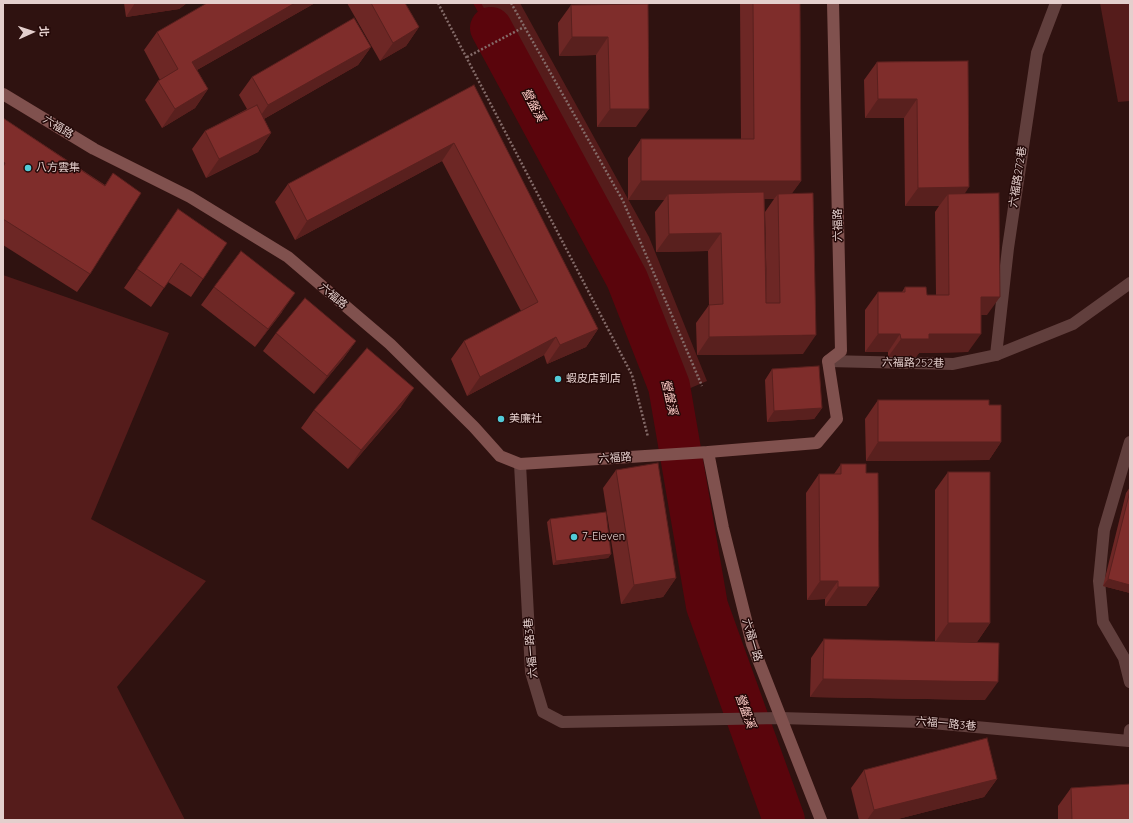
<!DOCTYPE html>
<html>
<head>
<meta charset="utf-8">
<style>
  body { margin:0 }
  #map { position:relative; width:1133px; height:823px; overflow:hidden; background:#2f1210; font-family:Quicksand,"Noto Sans TC",sans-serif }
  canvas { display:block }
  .frame { position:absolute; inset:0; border:4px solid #e4cfcd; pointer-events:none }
  .north { position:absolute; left:12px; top:12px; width:40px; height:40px; -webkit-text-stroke:3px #240908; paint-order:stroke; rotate:87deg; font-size:11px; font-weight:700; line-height:16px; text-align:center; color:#e4cfcd }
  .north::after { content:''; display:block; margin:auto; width:14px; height:18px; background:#e4cfcd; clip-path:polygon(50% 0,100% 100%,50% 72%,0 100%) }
</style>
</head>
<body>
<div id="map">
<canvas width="1133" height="823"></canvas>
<div class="frame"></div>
<div class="north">北</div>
</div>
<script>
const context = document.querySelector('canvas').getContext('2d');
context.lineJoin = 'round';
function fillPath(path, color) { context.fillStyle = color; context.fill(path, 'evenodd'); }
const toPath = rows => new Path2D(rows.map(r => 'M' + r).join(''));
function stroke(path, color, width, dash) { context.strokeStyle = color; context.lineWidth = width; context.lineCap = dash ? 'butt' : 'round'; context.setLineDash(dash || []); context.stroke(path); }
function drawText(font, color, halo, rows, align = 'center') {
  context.font = font + ' Quicksand,"Noto Sans TC",sans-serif'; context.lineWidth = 3; context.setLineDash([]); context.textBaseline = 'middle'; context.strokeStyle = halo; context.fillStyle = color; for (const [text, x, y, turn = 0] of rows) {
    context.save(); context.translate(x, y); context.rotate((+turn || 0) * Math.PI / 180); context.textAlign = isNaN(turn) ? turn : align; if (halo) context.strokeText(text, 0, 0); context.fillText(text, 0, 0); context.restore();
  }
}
fillPath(toPath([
  [480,3,520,3,649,237,707,381,674,395,627,279],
  [1100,3,1130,3,1130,101,1118,102],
  [3,275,169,333,91,519,206,581,117,687,185,820,3,820]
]), '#551c1b');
stroke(toPath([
  [477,3,491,28]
]), '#5a050c', 7);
stroke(toPath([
  [491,28,627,279,669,386,707,606,784,820]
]), '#5a050c', 42);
stroke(toPath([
  [438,3,632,375,648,437],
  [511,3,623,201,702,386],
  [467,57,524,27]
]), '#846b69', 2.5, [2, 2]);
stroke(toPath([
  [996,355,1073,324,1130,283],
  [1130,442,1104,530,1099,581,1103,622,1124,658,1130,682],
  [520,464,531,672,543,712,562,722,780,718,921,722,1129,741,1130,730]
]), '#613f3d', 12);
stroke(toPath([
  [828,361,953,364,996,355,1008,248,1037,53,1056,3]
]), '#613f3d', 12);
stroke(toPath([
  [3,94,94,149,190,197,288,257,390,344,474,427,500,456,520,464,708,452,817,443,837,419,828,361,841,351,833,3],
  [708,452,723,528,752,644,821,820]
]), '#80514e', 12);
fillPath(toPath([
  [124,3,187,3,179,9,126,17],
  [315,3,197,70,208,89,195,108,162,128,145,100,158,81,160,80,144,50,157,32],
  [347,3,405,3,419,27,406,46,380,61],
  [740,3,800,3,801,181,791,194,803,354,697,355,696,323,709,305,708,251,656,252,655,212,664,200,628,200,628,158,641,139,741,139],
  [764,199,774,199,765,212,767,303],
  [648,4,636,127,597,127,596,55,559,56,558,23,571,5],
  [371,47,358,65,264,119,271,133,258,152,206,178,192,149,205,131,247,109,239,95,252,77],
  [968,61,965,194,987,315,981,315,968,352,919,353,916,357,888,357,888,352,865,352,865,310,878,292,902,292,905,287,927,295,936,295,935,212,939,206,905,206,904,118,865,118,864,80,877,62],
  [474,85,598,329,586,347,547,364,544,355,467,396,451,359,464,341,521,311,442,161,295,240,275,202,288,184],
  [3,118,105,185,113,173,90,274,77,292,3,245],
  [178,209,203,279,191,297,168,282,151,307,124,288],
  [214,287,282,312,255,347,201,305],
  [276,333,356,341,343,359,314,394,263,351],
  [772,369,822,408,814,419,767,422,765,380],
  [878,400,989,405,1001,442,989,460,866,461,865,419],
  [401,407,348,469,301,428,314,410],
  [841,464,879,587,866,606,825,606,825,599,807,600,806,493,819,474,834,474],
  [616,470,676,578,663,597,621,604,603,488],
  [948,472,990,623,977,642,951,642,985,700,810,697,811,658,824,639,935,642,935,490],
  [1130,487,1130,593,1103,586,1126,493],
  [550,519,611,554,608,558,553,565,547,522],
  [864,770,997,779,984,797,894,820,859,820,851,788],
  [1071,788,1130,820,1058,820,1058,806]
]), '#6d2725');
fillPath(toPath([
  [135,3,187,3,179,9,126,17],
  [295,3,315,3,179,80,192,62],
  [419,27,406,46,380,61,393,43],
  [572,37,608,37,596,55,559,56],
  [371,47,358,65,255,124,268,105],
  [208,89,195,108,162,128,175,109],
  [878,99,917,99,904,118,865,118],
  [610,109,649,109,636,127,597,127],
  [271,133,258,152,206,178,219,159],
  [454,143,442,161,295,240,307,221],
  [641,181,801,181,788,199,778,194,774,199,668,200,668,194,664,200,628,200],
  [969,187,957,206,948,194,939,206,905,206,918,188],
  [721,233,708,251,656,252,669,234],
  [295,293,282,312,255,347,268,329],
  [981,297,1000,297,987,315,968,315],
  [598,329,586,347,547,364,560,345],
  [878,334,900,334,888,352,865,352],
  [929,334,981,334,968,352,919,353,916,357,888,357,901,339],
  [816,335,803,354,697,355,709,337],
  [556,337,544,355,467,396,480,377],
  [356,341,343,359,314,394,327,376],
  [414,388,401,407,348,469,361,450],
  [822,408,814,419,767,422,774,411],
  [878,442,1001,442,989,460,866,461],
  [611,554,608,558,553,565,556,561],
  [676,578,663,597,621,604,634,585],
  [1108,579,1130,585,1130,593,1103,586],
  [820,581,838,581,825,599,807,600],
  [838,587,879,587,866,606,825,606],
  [948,623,990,623,977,642,935,642],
  [823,679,998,682,985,700,810,697],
  [997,779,984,797,894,820,867,820,874,810]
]), '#59201e');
const building = toPath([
  [207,3,295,3,192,62,208,89,175,109,158,81,178,69,157,32,207,3],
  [371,3,405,3,419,27,393,43,371,3],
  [753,3,800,3,801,181,641,181,641,139,754,139,753,3],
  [648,4,649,109,610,109,608,37,572,37,571,5,648,4],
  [354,18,371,47,268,105,252,77,354,18],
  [968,61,969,187,918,188,917,99,878,99,877,62,968,61],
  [474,85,598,329,560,345,556,337,480,377,464,341,538,302,454,143,307,221,288,184,474,85],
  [257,105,271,133,219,159,205,131,257,105],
  [3,118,105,186,113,173,141,193,90,274,3,219,3,167,5,163,3,162,3,118],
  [764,192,766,303,780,303,778,194,813,193,816,335,709,337,709,305,723,304,721,233,669,234,668,194,764,192],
  [999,193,1000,297,981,297,981,334,929,334,929,339,901,339,900,334,878,334,878,292,905,292,905,287,926,287,927,295,949,295,948,194,999,193],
  [178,209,227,243,203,279,181,263,164,288,137,269,178,209],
  [241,251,295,293,268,329,214,287,241,251],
  [305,298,356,341,327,376,276,333,305,298],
  [367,348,414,388,361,450,314,410,367,348],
  [819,366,822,408,774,411,772,369,819,366],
  [878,400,989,400,989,405,1001,405,1001,442,878,442,878,400],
  [658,463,676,578,634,585,616,470,658,463],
  [841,464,866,464,866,473,878,473,879,587,838,587,838,581,820,581,819,474,841,474,841,464],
  [948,472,990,472,990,623,948,623,948,472],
  [1130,491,1130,585,1108,579,1130,491],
  [606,512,611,554,556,561,550,519,606,512],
  [824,639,999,643,998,682,823,679,824,639],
  [987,738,997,779,874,810,864,770,987,738],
  [1130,784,1130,820,1072,820,1071,788,1130,784]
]);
fillPath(building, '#7f2d2b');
stroke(building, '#59201e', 1);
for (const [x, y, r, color] of [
  [28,168,4,"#52cbd8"],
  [558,379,4,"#52cbd8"],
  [501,419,4,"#52cbd8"],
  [574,537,4,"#52cbd8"]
]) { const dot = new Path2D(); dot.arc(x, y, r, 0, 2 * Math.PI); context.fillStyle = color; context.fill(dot); stroke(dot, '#240908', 1.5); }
drawText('11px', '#e4cfcd', '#240908', [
  ["六福路",58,127,31],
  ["六福路272巷",1018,177,-81],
  ["六福路",838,225,-91],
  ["六福路",333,296,41],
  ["六福路252巷",913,363,1],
  ["六福路",615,458,-4],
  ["六福一路",752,640,73],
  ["六福一路3巷",531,648,-95],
  ["六福一路3巷",946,724,5]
]);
drawText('11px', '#e4cfcd', '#240908', [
  ["八方雲集",36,168],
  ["蝦皮店到店",566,379],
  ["美廉社",509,419],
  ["7-Eleven",582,537]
], 'left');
drawText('italic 12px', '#fbc9c4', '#240908', [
  ["營盤溪",533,105,62],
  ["營盤溪",669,397,77],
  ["營盤溪",745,711,70]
]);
</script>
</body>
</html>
